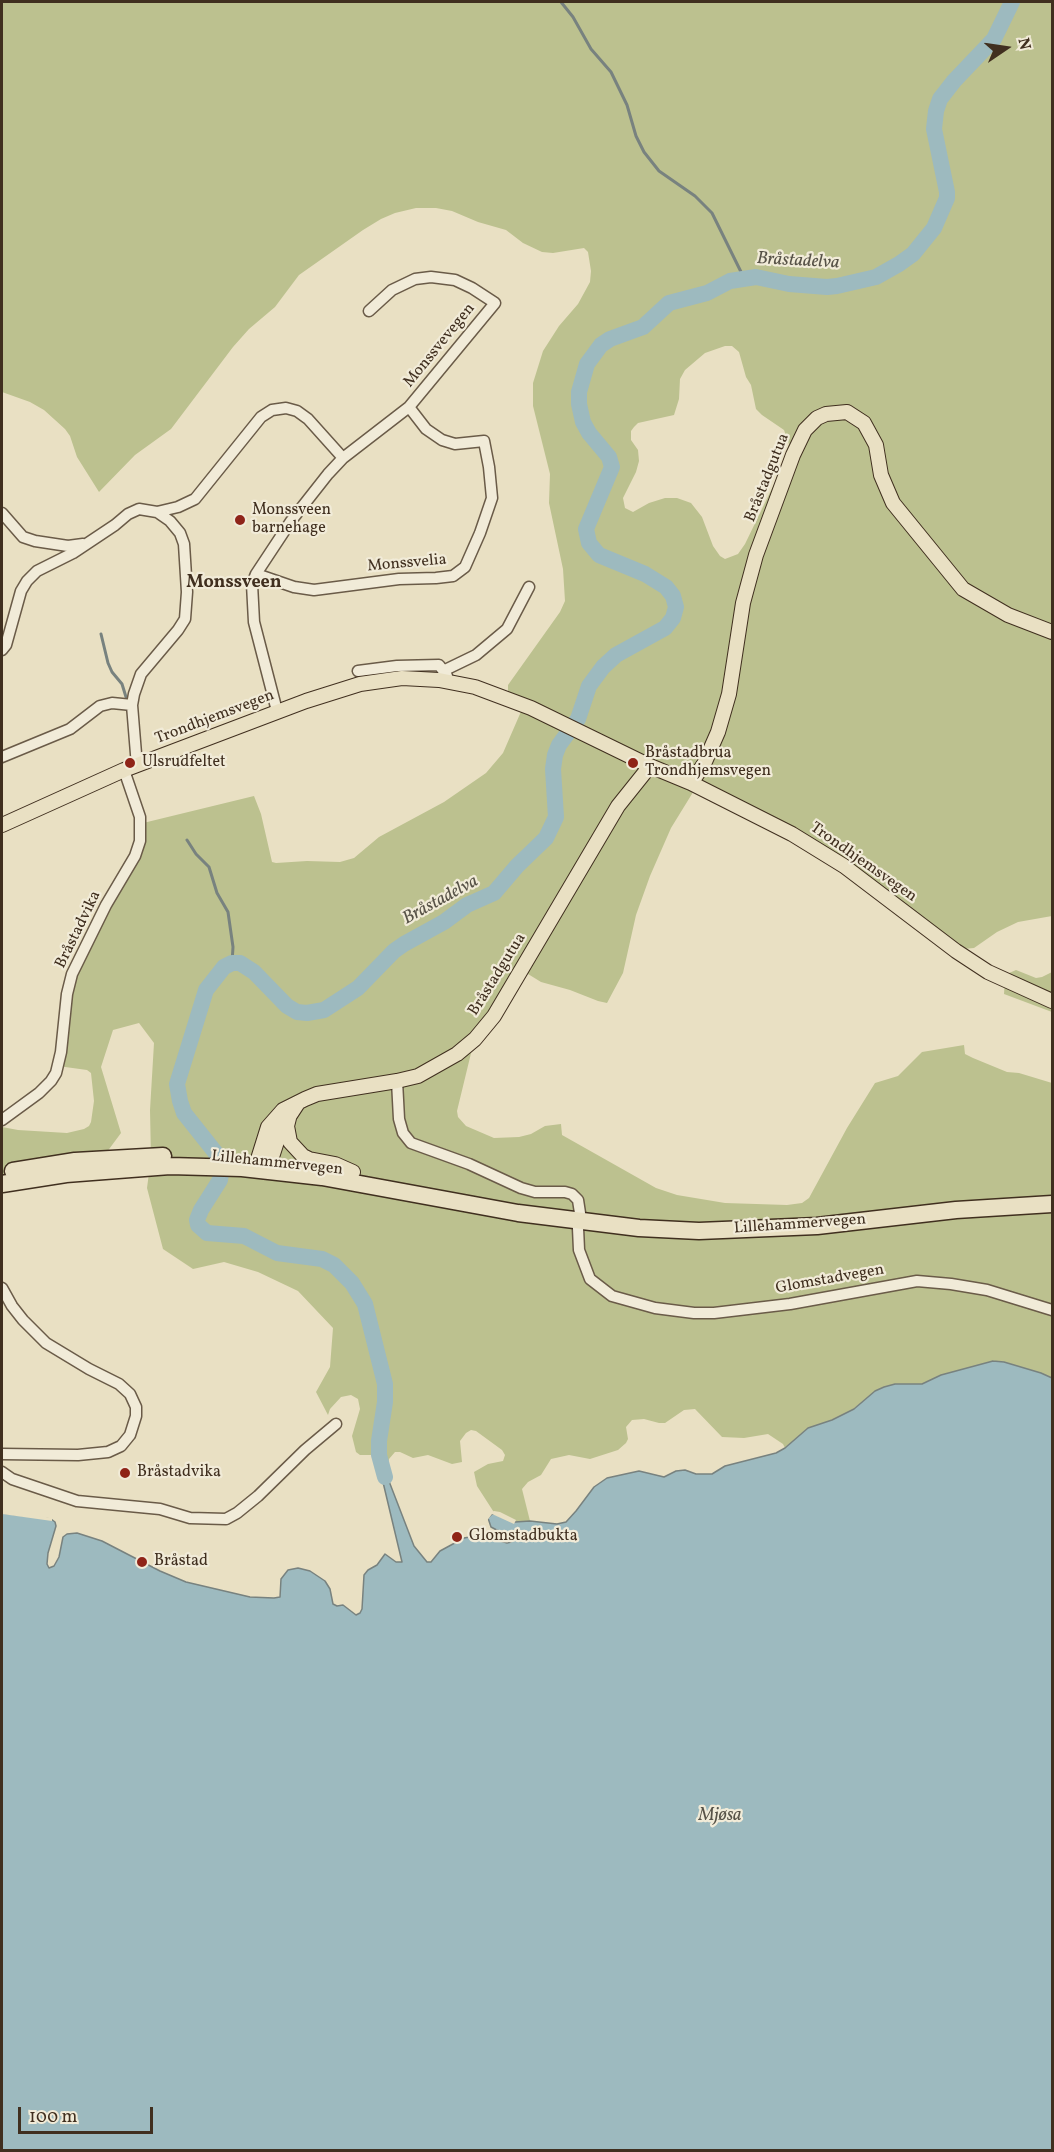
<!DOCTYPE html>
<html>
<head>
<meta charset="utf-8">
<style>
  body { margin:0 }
  #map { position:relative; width:1054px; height:2152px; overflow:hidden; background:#e9e0c3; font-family:Vollkorn,serif }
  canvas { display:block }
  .frame { position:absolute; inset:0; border:3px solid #402f1f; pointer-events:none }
  .north { position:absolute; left:976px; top:18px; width:60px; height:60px; -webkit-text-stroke:4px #f1ebd8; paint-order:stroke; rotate:77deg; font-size:16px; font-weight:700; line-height:24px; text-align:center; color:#402f1f }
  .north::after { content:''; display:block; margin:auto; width:21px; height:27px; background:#402f1f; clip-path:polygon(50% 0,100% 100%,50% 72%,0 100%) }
  .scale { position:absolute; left:18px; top:2107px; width:135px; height:27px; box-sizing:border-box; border:3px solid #402f1f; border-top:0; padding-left:8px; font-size:18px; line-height:21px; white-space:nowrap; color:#402f1f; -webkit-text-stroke:4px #f1ebd8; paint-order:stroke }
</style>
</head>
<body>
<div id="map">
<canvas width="1054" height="2152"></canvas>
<div class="frame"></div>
<div class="north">N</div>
<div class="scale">100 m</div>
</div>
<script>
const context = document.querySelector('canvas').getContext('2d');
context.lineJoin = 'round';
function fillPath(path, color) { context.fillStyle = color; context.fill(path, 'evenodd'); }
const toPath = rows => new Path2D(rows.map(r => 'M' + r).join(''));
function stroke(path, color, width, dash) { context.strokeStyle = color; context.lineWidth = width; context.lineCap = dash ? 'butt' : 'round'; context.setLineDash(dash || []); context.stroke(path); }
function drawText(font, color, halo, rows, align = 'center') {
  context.font = font + ' Vollkorn,serif'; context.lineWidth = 4.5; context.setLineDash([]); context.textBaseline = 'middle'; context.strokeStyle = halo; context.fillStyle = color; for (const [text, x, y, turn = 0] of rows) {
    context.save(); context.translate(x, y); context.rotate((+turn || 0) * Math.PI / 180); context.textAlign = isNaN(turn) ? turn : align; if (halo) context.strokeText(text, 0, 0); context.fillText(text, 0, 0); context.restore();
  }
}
fillPath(toPath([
  [2,2,1052,2,1052,916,1018,922,997,932,974,948,963,949,842,867,695,789,671,828,650,876,636,915,623,973,607,1003,598,1001,570,990,541,982,528,974,524,976,473,1045,457,1111,458,1117,466,1126,494,1138,519,1137,531,1134,545,1126,561,1124,562,1135,656,1188,677,1195,725,1203,787,1205,802,1203,809,1198,847,1128,875,1083,898,1076,922,1052,964,1045,965,1054,973,1058,1007,1072,1019,1073,1052,1083,1052,1378,1041,1373,1004,1362,993,1361,941,1375,922,1384,895,1384,867,1398,854,1409,832,1420,808,1428,785,1448,783,1444,768,1434,744,1438,722,1437,695,1409,684,1410,665,1423,659,1423,644,1419,632,1420,626,1427,628,1439,626,1443,618,1450,590,1459,569,1455,551,1459,541,1475,528,1482,522,1489,530,1521,515,1522,495,1514,477,1486,474,1472,488,1464,503,1461,505,1455,502,1450,476,1431,471,1430,466,1433,460,1441,462,1462,452,1464,428,1455,413,1458,400,1452,395,1452,389,1459,387,1476,385,1477,382,1478,378,1463,373,1455,360,1455,356,1452,352,1436,360,1409,358,1399,351,1395,341,1397,330,1409,328,1415,316,1392,330,1367,333,1328,298,1291,258,1272,224,1262,193,1269,163,1249,147,1188,151,1158,150,1110,154,1043,139,1023,113,1030,101,1067,121,1133,101,1160,2,1179,2,1127,18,1130,67,1133,84,1129,89,1126,91,1122,94,1101,91,1073,87,1070,58,1066,68,984,133,866,139,824,254,796,261,814,272,862,276,863,307,861,340,862,354,858,379,837,444,802,486,773,503,753,523,707,508,691,508,685,560,612,565,601,563,569,549,503,550,474,533,406,533,383,543,351,559,326,578,304,590,282,591,271,588,252,584,248,553,253,542,252,523,243,506,230,478,222,452,211,436,208,416,208,395,213,381,219,363,230,299,275,275,307,249,329,233,347,171,429,135,455,99,492,77,457,70,436,65,429,44,410,30,402,2,392],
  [725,346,732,346,739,352,746,377,751,385,756,409,762,415,784,430,789,444,777,478,745,544,738,554,725,559,720,556,713,546,702,517,691,503,677,498,665,498,649,503,633,512,625,508,623,498,636,472,639,461,638,450,631,440,631,431,634,427,638,423,674,415,679,399,680,379,685,370,705,353],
  [1016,970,1036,978,1042,977,1052,972,1052,1012,1004,994,1005,979,1007,974]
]), '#bcc18f');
const water = toPath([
  [993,1361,1004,1362,1041,1373,1052,1378,1052,2150,2,2150,2,1513,51,1519,55,1522,56,1526,48,1553,47,1564,49,1568,54,1566,59,1557,63,1537,67,1534,77,1533,102,1541,160,1571,186,1582,250,1597,274,1598,280,1597,281,1579,288,1570,298,1568,310,1571,325,1581,330,1589,333,1604,337,1606,343,1605,356,1615,360,1613,362,1609,364,1575,368,1570,377,1565,385,1554,396,1562,402,1562,382,1478,387,1476,414,1546,427,1562,431,1562,440,1551,464,1538,481,1535,507,1543,511,1542,510,1537,491,1527,488,1518,492,1514,495,1514,515,1522,530,1521,557,1524,566,1522,576,1511,594,1487,607,1478,639,1471,664,1477,676,1471,685,1470,696,1474,712,1474,725,1466,776,1453,785,1448,808,1428,832,1420,854,1409,875,1391,884,1387,895,1384,922,1384,941,1375,993,1361]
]);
fillPath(water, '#9dbabf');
stroke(water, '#78827f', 1.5);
fillPath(toPath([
  [2,1510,52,1518,52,1521,2,1514],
  [494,1511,500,1512,516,1520,514,1524,492,1514,486,1522,486,1516]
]), '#e9e0c3');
stroke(toPath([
  [561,2,573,17,591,49,611,72,627,105,636,136,644,152,659,171,695,196,712,213,744,278],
  [101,634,108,663,112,672,122,684,126,697],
  [187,840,196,854,209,867,217,893,228,912,233,947,232,963]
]), '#78827f', 3);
stroke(toPath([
  [385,1477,379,1455,379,1441,385,1402,385,1384,365,1304,352,1283,334,1265,322,1259,277,1253,244,1236,207,1233,198,1225,197,1220,201,1210,220,1180,222,1168,215,1152,184,1113,180,1101,177,1084,206,990,224,967,232,963,240,963,254,972,287,1006,297,1012,307,1013,324,1010,358,988,394,951,404,944,444,922,467,905,494,893,517,866,546,838,556,817,553,769,555,755,559,745,578,719,589,686,603,667,616,655,665,628,673,618,676,607,673,596,666,587,645,574,599,555,589,543,586,529,612,467,609,457,589,433,583,422,579,404,579,392,587,364,601,345,610,339,643,327,669,303,707,293,730,281,756,277,789,284,827,287,837,286,876,277,899,264,913,254,934,228,947,198,947,192,934,129,936,111,940,99,954,81,994,39,1012,2]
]), '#9dbabf', 16);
const minor = toPath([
  [157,512,178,507,195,499,261,417,272,410,286,408,297,411,308,419,343,458],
  [2,513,23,537,35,541,68,546,83,544],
  [256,574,294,587,314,590,399,579,436,578,453,576,465,567,480,533,492,498,489,467,484,441,455,444,442,440,426,429,409,407],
  [2,650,6,645,21,591,27,581,37,571,73,553,115,525,128,514,139,509,157,512,170,521,180,533,184,544,187,592,185,619,178,630,141,674,134,694,132,705,137,766],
  [445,670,476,655,507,629,529,587],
  [358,671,397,666,439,665,447,676],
  [277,711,254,622,252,584,256,574,291,521,328,474,343,458,409,407,495,303,472,288,455,280,431,277,415,279,392,290,369,311],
  [2,757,70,729,100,706,112,703,132,705],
  [397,1081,399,1119,403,1133,411,1143,469,1164,521,1188,535,1192,565,1192,572,1194,578,1200,580,1213],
  [2,1120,39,1093,51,1081,56,1073,61,1052,67,994,72,974,106,905,135,856,140,841,140,817,124,770],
  [578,1228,579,1250,590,1279,612,1296,655,1308,694,1313,714,1313,790,1304,917,1281,951,1284,987,1290,1052,1310],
  [2,1288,12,1306,23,1320,46,1343,89,1369,119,1384,130,1394,136,1407,136,1416,130,1435,121,1446,108,1452,78,1455,2,1454],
  [2,1472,12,1479,77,1501,160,1509,190,1518,226,1519,237,1513,258,1496,305,1450,336,1424]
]);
const major = toPath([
  [691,783,704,764,718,732,729,694,743,603,756,555,793,455,805,430,817,418,826,414,847,412,864,423,876,445,881,475,893,503,963,589,1008,615,1052,632],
  [2,825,124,770,306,701,360,684,402,678,439,680,475,687,531,708,650,766,691,783,792,834,844,866,956,951,988,972,1052,1001],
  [298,1103,281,1129,271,1160,264,1170,258,1159,268,1127,283,1110,305,1099,317,1094,397,1081,418,1076,457,1054,475,1039,494,1016,618,806,650,766],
  [289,1118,287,1126,290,1142,303,1156,309,1159,335,1164,353,1172]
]);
const highway = toPath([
  [13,1171,75,1161,163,1156],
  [2,1184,66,1174,170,1166,242,1168,322,1177,518,1213,639,1228,699,1231,817,1226,956,1210,1052,1204]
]);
stroke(minor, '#6a5b48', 13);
stroke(major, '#402f1f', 16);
stroke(highway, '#402f1f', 19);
stroke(minor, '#f1ebd8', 10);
stroke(major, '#e9e0c3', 14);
stroke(highway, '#e9e0c3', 16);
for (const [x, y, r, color] of [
  [240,520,6,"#8f2418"],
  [130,763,6,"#8f2418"],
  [633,763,6,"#8f2418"],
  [125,1473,6,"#8f2418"],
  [457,1537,6,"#8f2418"],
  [142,1562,6,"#8f2418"]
]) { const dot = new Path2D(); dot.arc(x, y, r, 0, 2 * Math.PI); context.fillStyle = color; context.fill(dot); stroke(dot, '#f1ebd8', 2); }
drawText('16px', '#402f1f', '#f1ebd8', [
  ["Monssvevegen",440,346,-51],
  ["Bråstadgutua",768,478,-68],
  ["Monssvelia",407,564,-5],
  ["Trondhjemsvegen",215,718,-21],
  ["Trondhjemsvegen",863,863,35],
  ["Bråstadvika",79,930,-64],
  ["Bråstadgutua",498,975,-58],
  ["Lillehammervegen",277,1164,6],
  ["Lillehammervegen",800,1225,-4],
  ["Glomstadvegen",830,1280,-10]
]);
drawText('16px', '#402f1f', '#f1ebd8', [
  ["Monssveen",252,511],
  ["barnehage",252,529],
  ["Bråstadbrua",645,754],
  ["Trondhjemsvegen",645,772],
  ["Ulsrudfeltet",142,763],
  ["Bråstadvika",137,1473],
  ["Glomstadbukta",469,1537],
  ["Bråstad",154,1562]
], 'left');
drawText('italic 18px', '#575247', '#f1ebd8', [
  ["Bråstadelva",798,262,3],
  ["Bråstadelva",441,901,-29],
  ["Mjøsa",720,1817]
]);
drawText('bold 18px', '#402f1f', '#f1ebd8', [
  ["Monssveen",234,584]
]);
</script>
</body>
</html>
